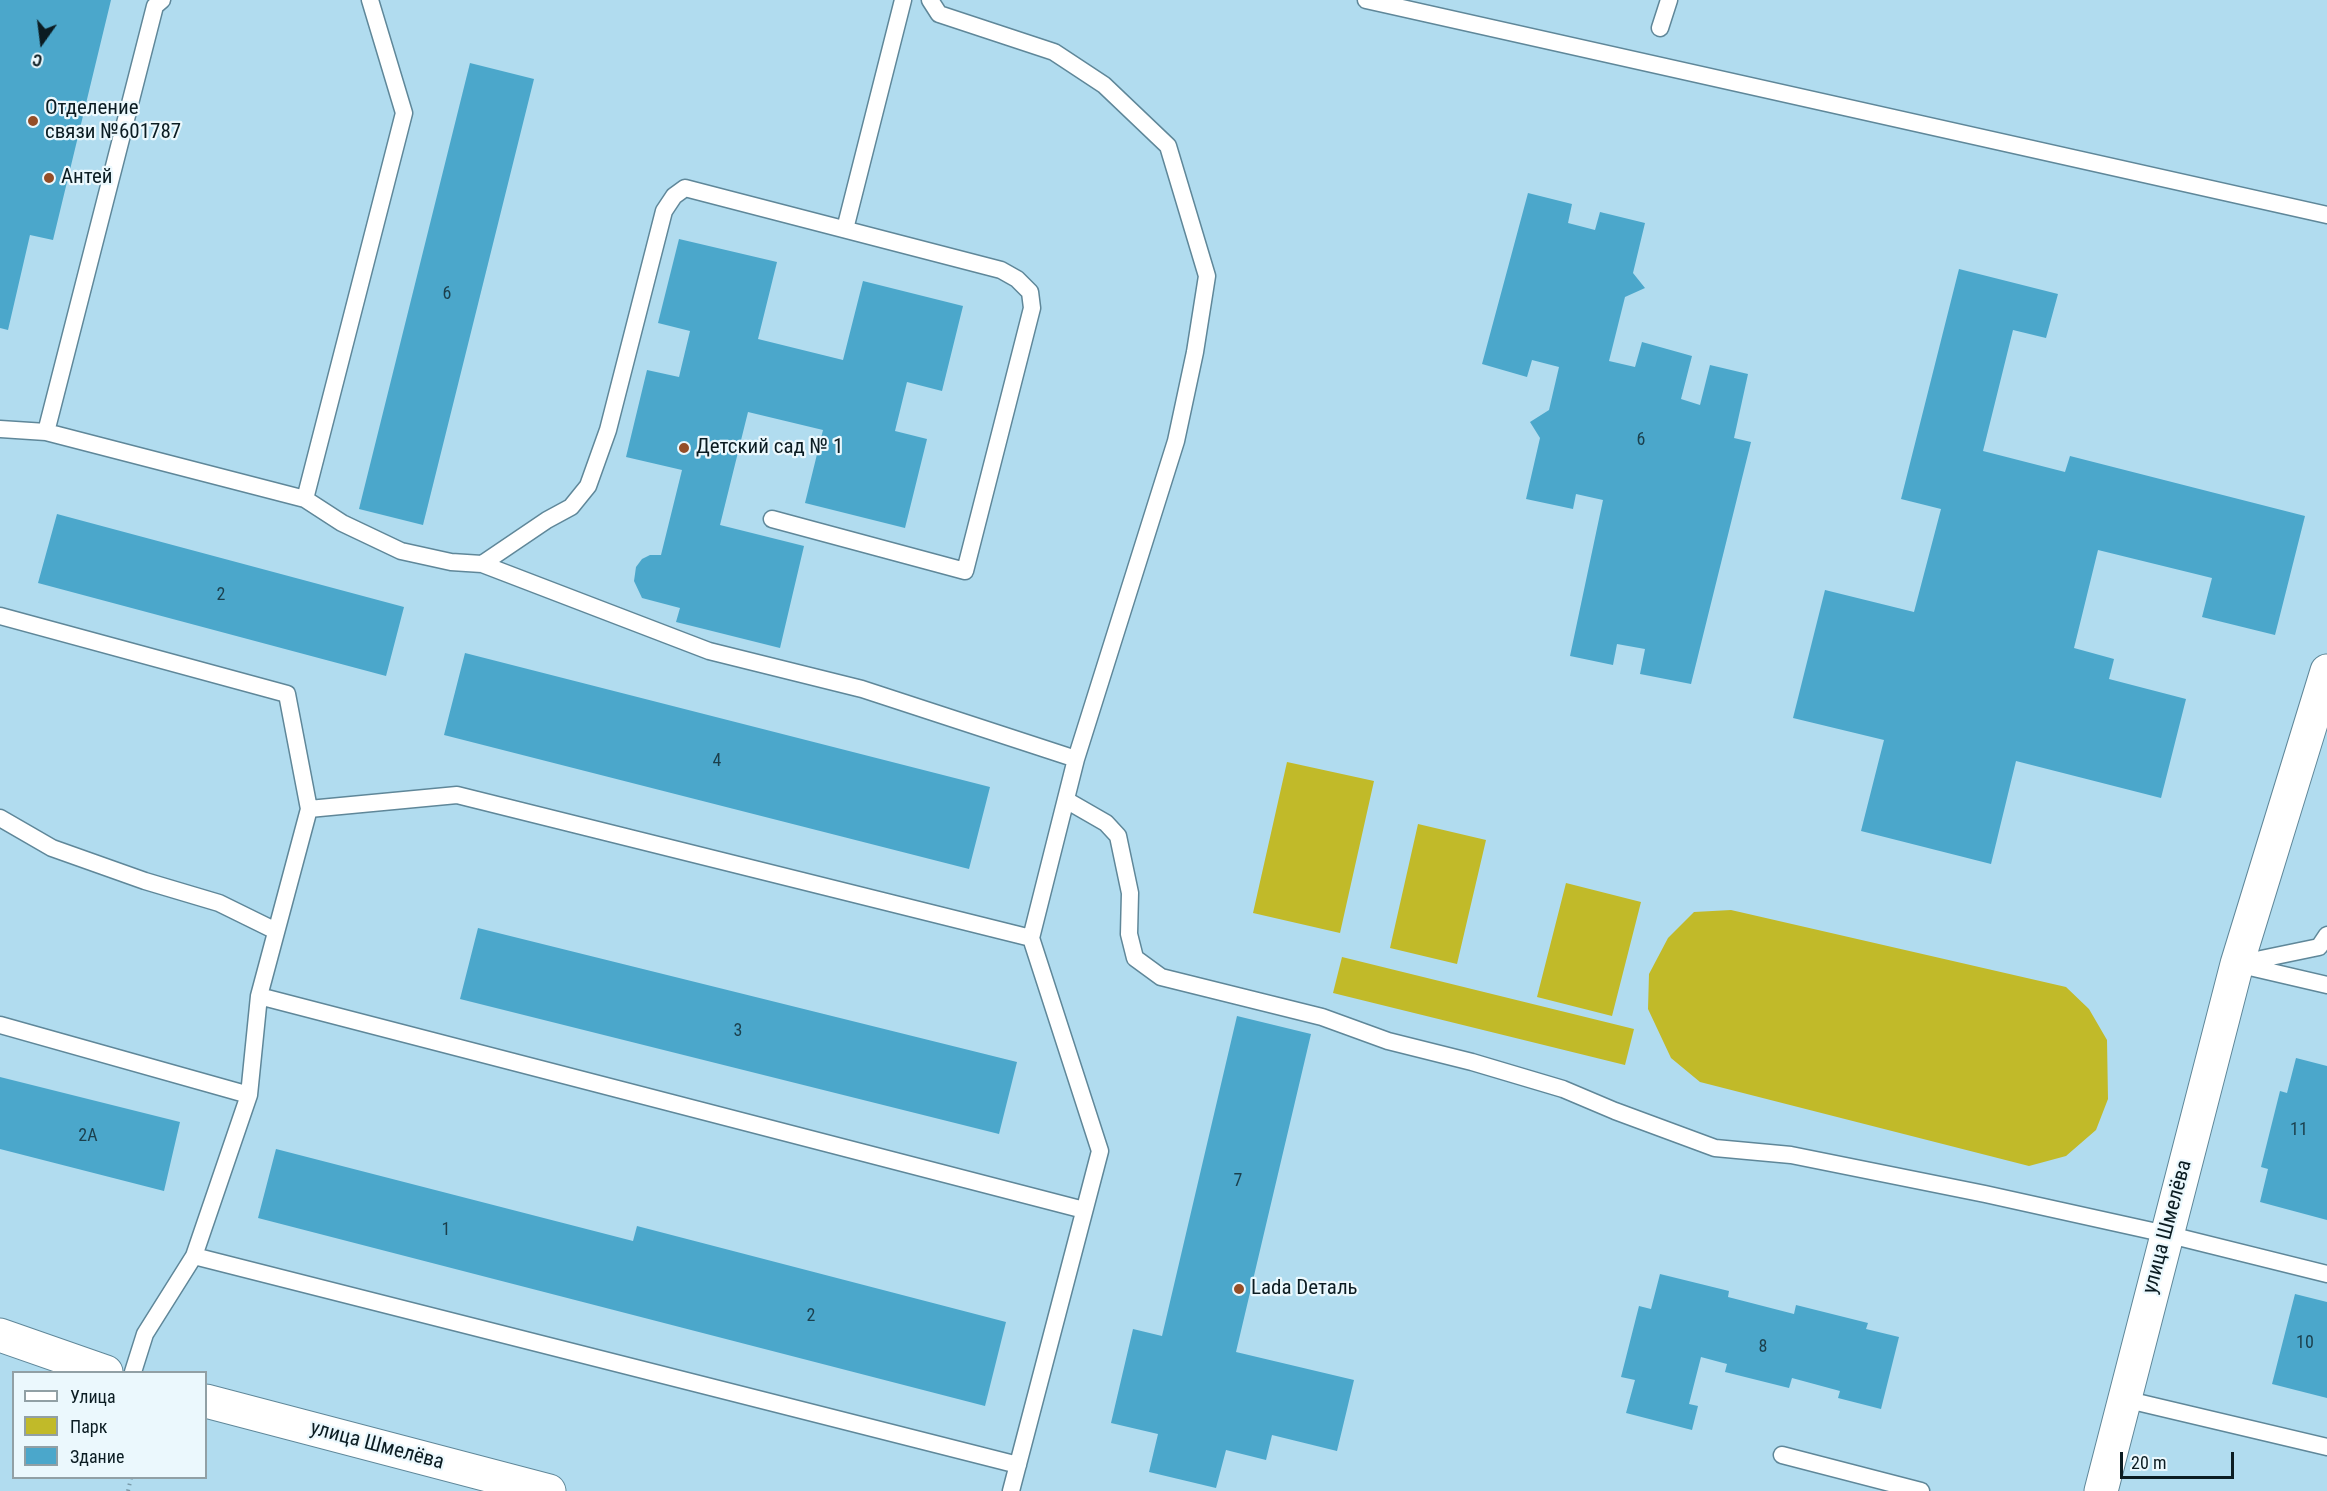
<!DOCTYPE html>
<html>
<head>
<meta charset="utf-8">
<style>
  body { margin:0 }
  #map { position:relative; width:2327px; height:1491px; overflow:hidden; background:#b1dcef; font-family:"Roboto Condensed",sans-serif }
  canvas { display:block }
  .legend { position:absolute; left:12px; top:1371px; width:195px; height:108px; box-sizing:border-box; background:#ebf8fd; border:2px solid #91a0a5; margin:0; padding:8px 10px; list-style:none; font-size:18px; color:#0b1c22 }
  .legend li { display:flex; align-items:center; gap:12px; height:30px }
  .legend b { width:30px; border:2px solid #91a0a5 }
  .north { position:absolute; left:12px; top:12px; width:60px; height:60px; -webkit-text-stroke:4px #ebf8fd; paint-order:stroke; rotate:194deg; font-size:16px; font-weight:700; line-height:24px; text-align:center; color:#0b1c22 }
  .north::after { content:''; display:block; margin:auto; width:21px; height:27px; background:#0b1c22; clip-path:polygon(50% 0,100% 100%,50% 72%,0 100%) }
  .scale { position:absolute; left:2120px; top:1452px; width:114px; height:27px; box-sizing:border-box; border:3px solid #0b1c22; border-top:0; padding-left:8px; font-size:18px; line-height:21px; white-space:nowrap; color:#0b1c22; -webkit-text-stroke:4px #ebf8fd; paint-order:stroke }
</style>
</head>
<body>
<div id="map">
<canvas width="2327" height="1491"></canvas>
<ul class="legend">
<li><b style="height:8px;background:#fff"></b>Улица</li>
<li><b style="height:16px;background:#c1ba29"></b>Парк</li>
<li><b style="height:16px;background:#4ba7cb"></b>Здание</li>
</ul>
<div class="north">С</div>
<div class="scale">20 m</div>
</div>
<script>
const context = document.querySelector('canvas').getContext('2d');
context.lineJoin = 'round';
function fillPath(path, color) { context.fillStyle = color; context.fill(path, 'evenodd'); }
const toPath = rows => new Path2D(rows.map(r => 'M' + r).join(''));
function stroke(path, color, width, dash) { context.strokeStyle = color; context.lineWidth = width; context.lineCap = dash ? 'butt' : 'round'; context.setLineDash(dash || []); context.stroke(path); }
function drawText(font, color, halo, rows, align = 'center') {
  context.font = font + ' "Roboto Condensed",sans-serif'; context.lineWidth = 4.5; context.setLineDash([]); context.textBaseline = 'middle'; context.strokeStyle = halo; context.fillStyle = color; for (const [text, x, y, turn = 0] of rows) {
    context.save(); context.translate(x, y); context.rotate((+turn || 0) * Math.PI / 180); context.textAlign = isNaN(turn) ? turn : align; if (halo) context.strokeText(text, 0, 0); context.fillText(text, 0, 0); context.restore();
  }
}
fillPath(toPath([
  [1287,762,1374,781,1340,933,1253,913],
  [1418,824,1486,840,1457,964,1390,948],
  [1566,883,1641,902,1612,1016,1537,997],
  [1731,910,2066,987,2089,1009,2107,1040,2108,1099,2096,1130,2066,1156,2029,1166,1700,1082,1671,1058,1648,1009,1649,974,1668,938,1694,912],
  [1342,957,1634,1029,1625,1065,1333,993]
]), '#c1ba29');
fillPath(toPath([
  [0,0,111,0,53,240,30,235,8,330,0,328],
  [470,63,534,79,423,525,359,509],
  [1528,193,1572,204,1568,223,1595,230,1600,212,1645,223,1633,273,1645,288,1625,297,1609,361,1635,367,1642,342,1692,356,1681,399,1700,405,1710,365,1748,374,1734,438,1751,442,1691,684,1640,674,1645,649,1617,644,1613,665,1570,656,1603,500,1576,494,1573,509,1526,499,1540,438,1530,422,1549,410,1559,367,1532,360,1527,377,1482,364],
  [679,239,777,262,758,339,843,360,863,281,963,306,942,391,907,382,895,431,927,439,905,528,805,503,823,430,748,412,720,525,804,546,780,648,676,622,680,608,642,598,634,581,636,567,642,559,650,555,661,555,682,470,626,457,647,370,679,377,690,331,658,323],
  [1959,269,2058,294,2046,338,2013,330,1983,451,2065,472,2070,456,2305,516,2275,635,2202,617,2212,578,2098,550,2074,648,2114,659,2109,679,2186,699,2161,798,2016,761,1991,864,1861,831,1884,740,1793,718,1825,590,1914,612,1941,509,1901,499],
  [57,514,404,607,386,676,38,583],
  [465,653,990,787,969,869,444,735],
  [478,928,1017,1062,999,1134,460,999],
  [1237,1016,1311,1034,1236,1352,1354,1380,1337,1451,1272,1435,1266,1460,1226,1450,1216,1488,1149,1472,1158,1434,1111,1423,1133,1329,1162,1336],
  [2296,1058,2327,1066,2327,1220,2260,1202,2268,1169,2261,1167,2280,1091,2287,1093],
  [0,1077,180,1122,164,1191,0,1149],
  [276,1149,633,1241,637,1226,1006,1322,985,1406,258,1218],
  [1660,1274,1729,1291,1728,1297,1794,1314,1796,1305,1868,1323,1866,1329,1899,1337,1881,1409,1838,1398,1840,1391,1792,1378,1789,1388,1725,1372,1727,1364,1701,1357,1689,1404,1698,1406,1692,1430,1626,1413,1635,1380,1621,1377,1639,1306,1651,1309],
  [2295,1294,2327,1302,2327,1398,2272,1384]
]), '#4ba7cb');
const lane = toPath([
  [930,0,939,14,1054,52,1104,85,1168,146,1207,276,1195,352,1176,441,1076,759,1031,938,1100,1151,1011,1491],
  [1366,0,2327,215],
  [1660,28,1669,0],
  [845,229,903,0],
  [0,429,46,432,305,499,404,113,370,0],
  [46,432,155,6,162,0],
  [305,499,342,523,401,551,451,562,482,564,709,651,862,689,1076,759],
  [482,564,547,520,571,507,588,486,608,430,664,211,674,196,685,188,1001,270,1017,279,1030,292,1032,308,965,571,772,519],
  [0,616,287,694,309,809,259,996,249,1095,194,1256,145,1334,133,1372],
  [1066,800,1106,823,1118,836,1130,893,1129,934,1135,958,1161,977,1322,1017,1388,1041,1472,1062,1563,1089,1615,1111,1715,1148,1791,1155,1985,1194,2166,1234,2327,1274],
  [309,809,457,795,1031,938],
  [0,818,52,848,145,881,219,903,276,931],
  [2237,964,2319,947,2327,935],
  [2241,965,2327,985],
  [259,996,1084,1210],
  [0,1025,249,1095],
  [194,1256,1018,1465],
  [2124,1399,2327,1447],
  [1782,1455,1921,1491]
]);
const street = toPath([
  [2101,1491,2237,964,2327,671]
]);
const secondary = toPath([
  [0,1335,106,1372],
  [206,1401,549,1491]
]);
stroke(lane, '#5f8799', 19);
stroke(street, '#5f8799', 35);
stroke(secondary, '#5f8799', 35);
stroke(toPath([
  [128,1491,131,1478]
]), '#799ba9', 4, [1.5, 4.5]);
stroke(lane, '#fff', 16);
stroke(street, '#fff', 33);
stroke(secondary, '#fff', 33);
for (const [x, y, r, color] of [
  [33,121,6,"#944e28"],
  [49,178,6,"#944e28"],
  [684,448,6,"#944e28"],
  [1239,1289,6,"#944e28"]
]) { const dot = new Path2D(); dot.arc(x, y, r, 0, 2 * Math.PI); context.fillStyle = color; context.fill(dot); stroke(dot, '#ebf8fd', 2); }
drawText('18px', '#1b3f4c', null, [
  ["6",447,294],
  ["6",1641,440],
  ["2",221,595],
  ["4",717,761],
  ["3",738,1031],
  ["11",2299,1130],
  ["2А",88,1136],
  ["7",1238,1181],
  ["1",446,1230],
  ["2",811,1316],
  ["10",2305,1343],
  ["8",1763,1347]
]);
drawText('21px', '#0b1c22', '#ebf8fd', [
  ["Отделение",45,109],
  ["связи №601787",45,133],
  ["Антей",61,178],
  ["Детский сад № 1",696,448],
  ["Lada Dеталь",1251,1289]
], 'left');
drawText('21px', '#0b1c22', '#ebf8fd', [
  ["улица Шмелёва",2168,1227,-75],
  ["улица Шмелёва",377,1446,15]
]);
</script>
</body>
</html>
